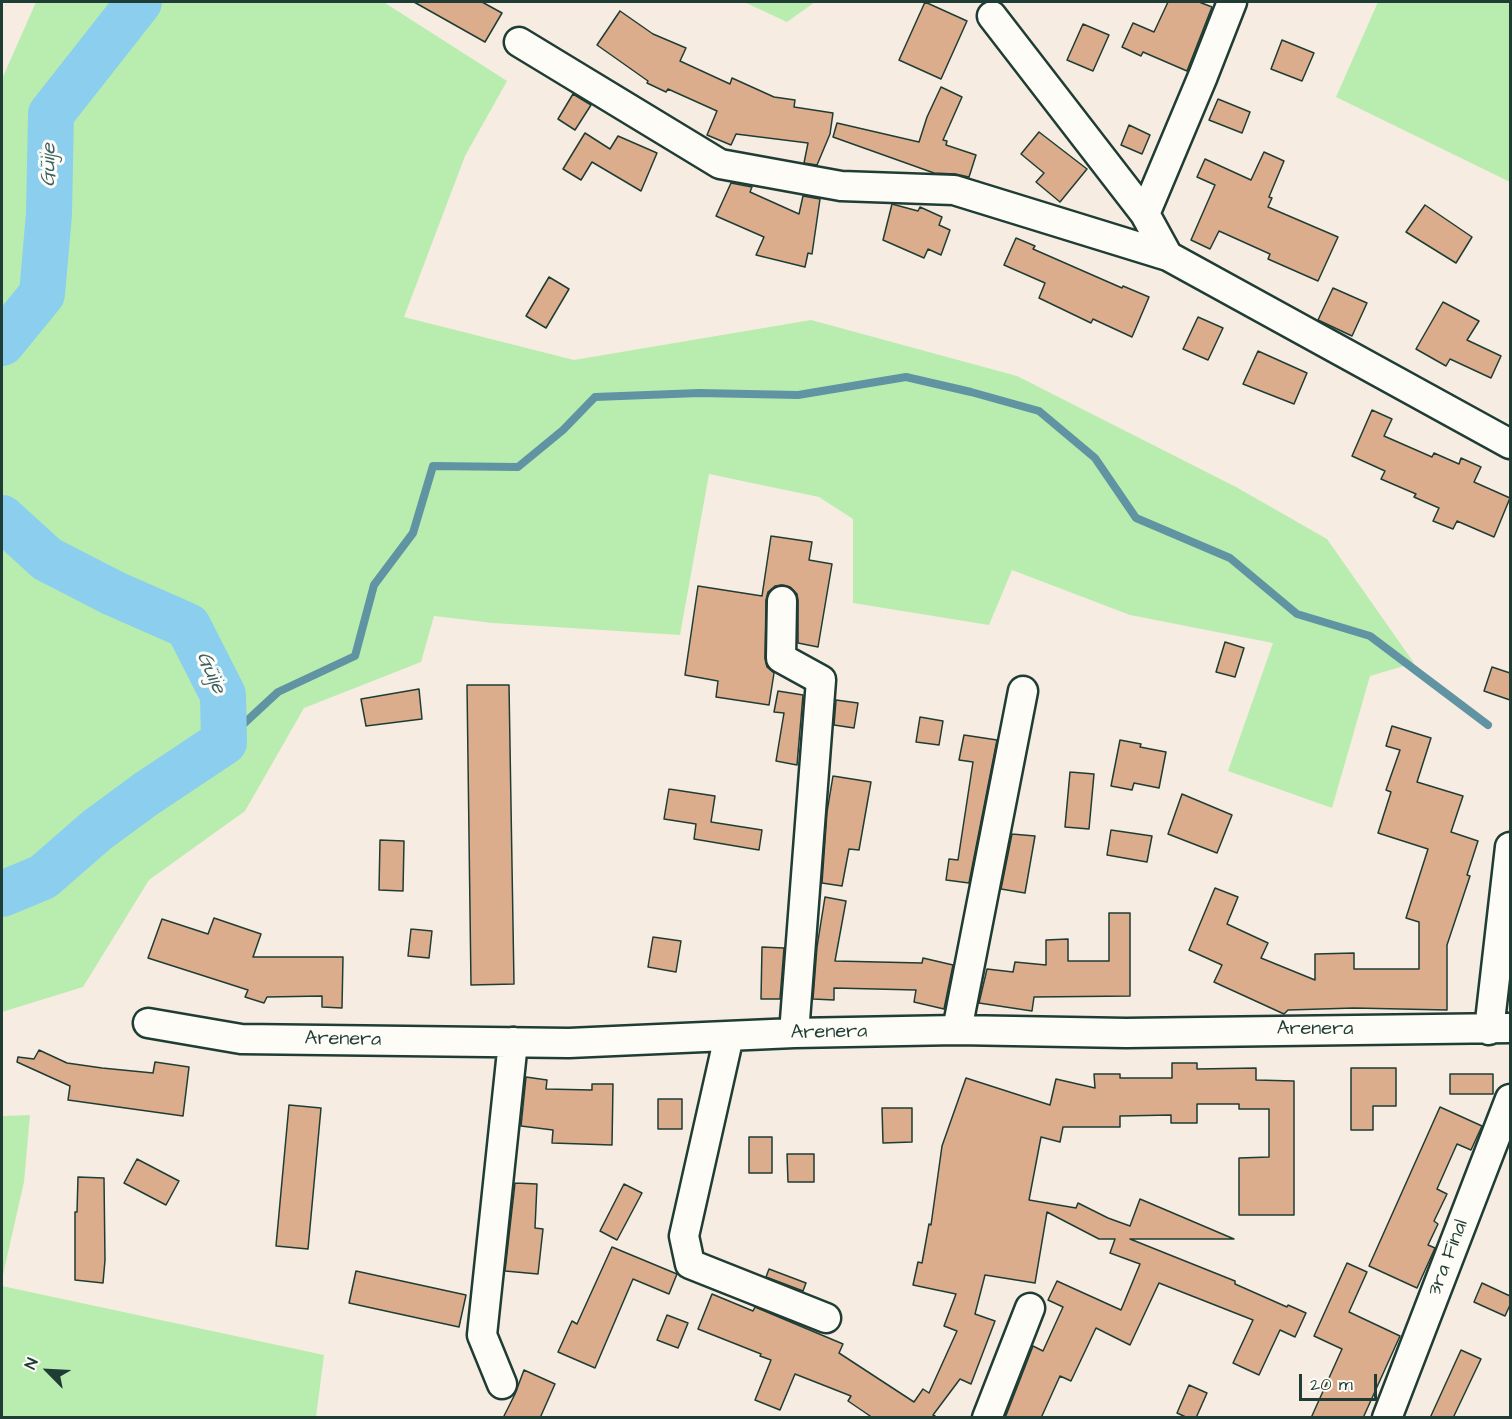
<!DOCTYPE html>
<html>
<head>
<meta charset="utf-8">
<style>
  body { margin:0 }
  #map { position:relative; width:1512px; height:1419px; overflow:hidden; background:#f6ece2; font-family:"Architects Daughter",sans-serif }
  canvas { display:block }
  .frame { position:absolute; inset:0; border:3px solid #1f3d34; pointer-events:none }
  .north { position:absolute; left:18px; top:1341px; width:60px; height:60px; -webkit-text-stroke:4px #fdfcf7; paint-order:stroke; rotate:294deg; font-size:16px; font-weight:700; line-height:24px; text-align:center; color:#1f3d34 }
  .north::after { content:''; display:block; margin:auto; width:21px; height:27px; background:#1f3d34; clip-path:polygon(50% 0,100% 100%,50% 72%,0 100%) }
  .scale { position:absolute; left:1299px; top:1374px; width:78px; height:27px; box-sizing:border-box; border:3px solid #1f3d34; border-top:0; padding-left:8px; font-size:18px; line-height:21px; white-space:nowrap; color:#1f3d34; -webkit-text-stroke:4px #fdfcf7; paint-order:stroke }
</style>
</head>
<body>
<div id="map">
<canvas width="1512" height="1419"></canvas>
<div class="frame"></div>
<div class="north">N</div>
<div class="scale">20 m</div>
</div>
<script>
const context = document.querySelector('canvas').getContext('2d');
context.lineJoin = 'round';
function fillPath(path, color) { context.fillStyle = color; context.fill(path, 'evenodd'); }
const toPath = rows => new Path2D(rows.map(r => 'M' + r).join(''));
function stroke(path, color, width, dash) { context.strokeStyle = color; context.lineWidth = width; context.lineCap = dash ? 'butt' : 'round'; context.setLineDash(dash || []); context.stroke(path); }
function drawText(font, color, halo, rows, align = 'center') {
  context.font = font + ' "Architects Daughter",sans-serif'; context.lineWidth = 6; context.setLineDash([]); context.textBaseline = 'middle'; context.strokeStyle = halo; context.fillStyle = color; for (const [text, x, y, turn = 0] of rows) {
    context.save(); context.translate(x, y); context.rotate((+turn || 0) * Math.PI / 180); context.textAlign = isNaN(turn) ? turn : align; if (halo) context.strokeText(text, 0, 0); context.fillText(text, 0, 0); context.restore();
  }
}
fillPath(toPath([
  [36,2,385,2,385,3,507,81,465,156,404,317,574,360,811,320,1017,376,1236,487,1327,539,1414,663,1370,676,1332,808,1228,771,1273,643,1130,615,1012,570,989,625,853,603,853,519,819,497,709,474,680,635,493,623,434,616,421,662,304,708,245,811,149,880,83,987,2,1012,2,79],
  [744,2,815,2,787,22],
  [1378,2,1510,2,1510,182,1336,97],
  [30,1115,24,1182,2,1279,2,1116],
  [2,1286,324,1355,316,1417,2,1417]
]), '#b9edaf');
stroke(toPath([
  [224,742,278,692,355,656,374,585,413,533,433,466,518,467,563,430,595,397,699,393,798,395,906,377,971,392,1039,411,1095,458,1136,518,1230,558,1297,614,1370,636,1488,725]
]), '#6094a3', 8);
stroke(toPath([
  [2,343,42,294,49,214,51,114,139,2],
  [2,518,47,559,113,593,188,626,223,695,224,742,146,794,97,830,43,877,2,894]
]), '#8bceed', 46);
const building = toPath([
  [414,2,482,2,502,13,485,42,414,2],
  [925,2,967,21,941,79,899,60,925,2],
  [1168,2,1199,2,1212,7,1187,71,1143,52,1141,56,1122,47,1133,23,1154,32,1168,2],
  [620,11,653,34,686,48,680,61,730,84,732,78,774,97,795,100,794,107,833,113,830,134,817,165,804,163,808,143,736,134,731,145,707,135,717,111,668,89,666,92,647,83,648,81,597,45,620,11],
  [1083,24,1109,35,1093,71,1067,60,1083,24],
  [1282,40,1314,53,1302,81,1271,69,1282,40],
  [941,87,962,97,943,140,947,141,946,145,976,155,969,177,955,174,934,173,833,137,837,123,919,142,927,117,941,87],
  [573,94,591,105,575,130,558,119,573,94],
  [1218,99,1250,112,1242,133,1209,120,1218,99],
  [1129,125,1150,135,1142,154,1121,145,1129,125],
  [1039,132,1087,169,1060,202,1036,182,1044,173,1021,154,1039,132],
  [585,133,610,149,618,136,657,153,641,191,592,162,581,180,563,169,585,133],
  [1264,152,1284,161,1269,197,1272,198,1268,207,1338,237,1318,281,1268,259,1270,254,1219,231,1210,249,1191,240,1215,185,1197,177,1205,159,1251,180,1264,152],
  [731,183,752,187,750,192,799,214,803,196,820,199,812,254,808,253,805,267,756,255,764,237,716,216,731,183],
  [892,204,918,211,920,207,942,217,939,225,950,230,941,255,928,249,924,258,883,240,892,204],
  [1425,205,1472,237,1456,263,1406,232,1425,205],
  [1016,238,1035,246,1033,249,1122,288,1123,286,1149,297,1132,337,1093,319,1091,323,1039,298,1045,283,1004,265,1016,238],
  [549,277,569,289,546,328,526,316,549,277],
  [1333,288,1367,303,1352,336,1318,320,1333,288],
  [1443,302,1479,321,1467,340,1501,356,1491,378,1450,359,1446,366,1416,349,1443,302],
  [1198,317,1223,328,1208,360,1183,349,1198,317],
  [1258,351,1307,373,1294,404,1243,384,1258,351],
  [1372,410,1392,419,1384,436,1432,457,1434,453,1459,464,1461,458,1481,467,1474,482,1510,498,1494,537,1457,521,1453,529,1433,521,1439,508,1414,497,1416,494,1381,479,1385,471,1352,456,1372,410],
  [771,536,812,542,809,560,832,564,818,647,798,643,798,601,797,594,790,587,782,585,775,586,768,592,766,601,765,658,767,667,774,673,769,705,716,697,718,681,685,675,698,586,762,596,771,536],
  [1225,642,1244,648,1235,677,1216,672,1225,642],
  [1492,667,1510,673,1510,700,1484,691,1492,667],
  [467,685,509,685,514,984,471,985,467,685],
  [419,689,422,719,366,726,361,699,419,689],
  [778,691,803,695,797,765,776,761,784,713,774,712,778,691],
  [836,700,858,703,854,728,834,725,836,700],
  [920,717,943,721,939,745,916,742,920,717],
  [1392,726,1431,738,1417,782,1463,796,1451,832,1478,841,1467,875,1470,876,1447,945,1447,1010,1354,1008,1288,1010,1284,1014,1214,982,1222,965,1189,950,1215,888,1238,897,1227,924,1268,943,1261,958,1315,980,1315,954,1354,953,1354,969,1419,969,1419,922,1406,918,1428,849,1378,833,1391,792,1386,790,1400,750,1386,746,1392,726],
  [964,735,997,740,969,883,946,880,949,859,958,860,973,762,959,760,964,735],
  [1120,740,1141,744,1140,747,1166,752,1159,788,1134,783,1132,790,1111,786,1120,740],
  [1070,772,1094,774,1089,829,1065,827,1070,772],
  [833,776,871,782,859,850,849,849,842,886,822,883,827,812,833,776],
  [669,789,715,796,711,822,762,830,759,850,694,839,696,824,664,819,669,789],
  [1182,794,1232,815,1217,853,1168,834,1182,794],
  [1111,830,1152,836,1147,862,1107,855,1111,830],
  [1012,834,1035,836,1025,893,1001,889,1012,834],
  [380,840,404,841,403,891,379,890,380,840],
  [825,897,846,901,835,961,922,963,923,958,953,965,944,1009,914,1002,916,990,834,988,834,1000,813,999,817,947,825,897],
  [1109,913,1130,913,1130,996,1034,997,1032,1011,979,1003,987,969,1013,972,1015,962,1046,965,1046,940,1068,939,1068,961,1109,961,1109,913],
  [214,918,261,934,253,957,343,957,342,1008,322,1007,322,996,267,997,264,1003,245,997,248,990,148,958,162,919,208,934,214,918],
  [411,929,432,931,429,958,408,956,411,929],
  [653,937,681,941,676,972,648,967,653,937],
  [762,947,784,948,780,999,761,999,762,947],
  [39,1050,67,1063,102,1068,153,1073,155,1062,189,1067,183,1116,68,1100,70,1086,17,1062,18,1057,34,1059,39,1050],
  [1172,1063,1197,1063,1197,1069,1256,1068,1256,1080,1294,1081,1294,1215,1239,1215,1239,1158,1269,1157,1269,1109,1239,1109,1239,1104,1197,1104,1197,1123,1171,1123,1171,1115,1120,1116,1120,1127,1063,1127,1060,1142,1041,1137,1029,1200,1076,1208,1078,1203,1108,1218,1130,1226,1140,1199,1234,1239,1130,1239,1235,1281,1235,1284,1287,1307,1288,1305,1306,1313,1295,1337,1280,1330,1259,1375,1233,1363,1253,1320,1159,1283,1130,1345,1096,1328,1071,1381,1060,1376,1041,1418,1005,1418,1033,1346,1043,1351,1063,1307,1048,1300,1057,1281,1121,1310,1140,1264,1110,1253,1115,1239,1099,1239,1047,1212,1035,1283,985,1275,975,1314,995,1321,971,1384,960,1379,933,1415,938,1418,873,1418,848,1401,851,1396,795,1374,780,1410,755,1400,771,1360,760,1356,761,1354,698,1329,712,1294,753,1311,755,1307,843,1344,839,1353,914,1402,923,1389,929,1393,957,1331,944,1326,956,1294,913,1285,918,1262,922,1263,929,1224,931,1225,942,1146,966,1078,1050,1105,1056,1079,1095,1088,1094,1074,1120,1074,1120,1078,1172,1078,1172,1063],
  [1351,1068,1396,1068,1396,1106,1373,1106,1373,1130,1351,1130,1351,1068],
  [1450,1074,1493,1074,1493,1094,1450,1094,1450,1074],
  [526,1077,547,1080,546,1089,592,1090,592,1084,613,1084,612,1145,552,1143,553,1130,521,1126,526,1077],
  [658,1099,682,1099,682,1129,658,1129,658,1099],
  [289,1105,321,1108,308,1249,276,1246,289,1105],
  [1440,1107,1482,1126,1471,1150,1457,1144,1437,1189,1447,1194,1434,1221,1438,1224,1428,1245,1435,1248,1417,1288,1369,1266,1440,1107],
  [882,1108,912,1108,912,1142,883,1143,882,1108],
  [749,1137,772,1137,772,1173,749,1173,749,1137],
  [787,1154,814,1154,814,1182,788,1182,787,1154],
  [137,1159,179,1181,166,1205,124,1183,137,1159],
  [78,1177,104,1178,105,1260,103,1283,75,1280,75,1212,77,1212,78,1177],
  [515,1183,537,1184,535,1228,543,1229,538,1274,505,1271,515,1183],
  [624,1184,642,1193,617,1240,600,1231,624,1184],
  [612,1247,677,1274,669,1294,633,1279,595,1368,558,1352,572,1321,577,1324,612,1247],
  [1347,1263,1367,1272,1349,1312,1400,1336,1363,1418,1311,1418,1342,1349,1314,1336,1347,1263],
  [769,1269,806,1283,803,1291,766,1277,769,1269],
  [356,1271,466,1295,459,1327,349,1303,356,1271],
  [1482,1283,1510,1296,1510,1305,1505,1316,1474,1302,1482,1283],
  [667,1315,688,1323,678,1348,657,1340,667,1315],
  [1461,1350,1481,1359,1453,1418,1430,1418,1461,1350],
  [524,1370,555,1384,540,1418,503,1418,515,1394,524,1370],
  [1189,1385,1207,1393,1196,1418,1188,1418,1177,1413,1189,1385]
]);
fillPath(building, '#dcad8d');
stroke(building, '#1f3d34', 1.5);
const minor = toPath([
  [992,16,1145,214,1168,256],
  [519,42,720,164,841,186,954,190,1168,256,1510,444],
  [1145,214,1203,76,1232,2],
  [782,601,781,658,821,680,794,1033],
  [148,1023,241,1039,569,1043,794,1033,957,1030,1126,1033,1510,1028],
  [957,1030,1023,691],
  [1489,1030,1510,847],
  [729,1036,684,1236,690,1264,826,1318],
  [502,1384,482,1335,513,1042],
  [987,1418,1030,1308],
  [1387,1418,1510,1099]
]);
stroke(minor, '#1f3d34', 33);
stroke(minor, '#fdfcf7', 28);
drawText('20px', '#1f3d34', '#fdfcf7', [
  ["Arenera",1315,1030],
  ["Arenera",829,1033,-1],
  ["Arenera",343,1040,1],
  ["3ra Final",1449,1258,-69]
]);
drawText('italic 21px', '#3a6162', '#fdfcf7', [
  ["Güije",50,165,-89],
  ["Güije",210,673,66]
]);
</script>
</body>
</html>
